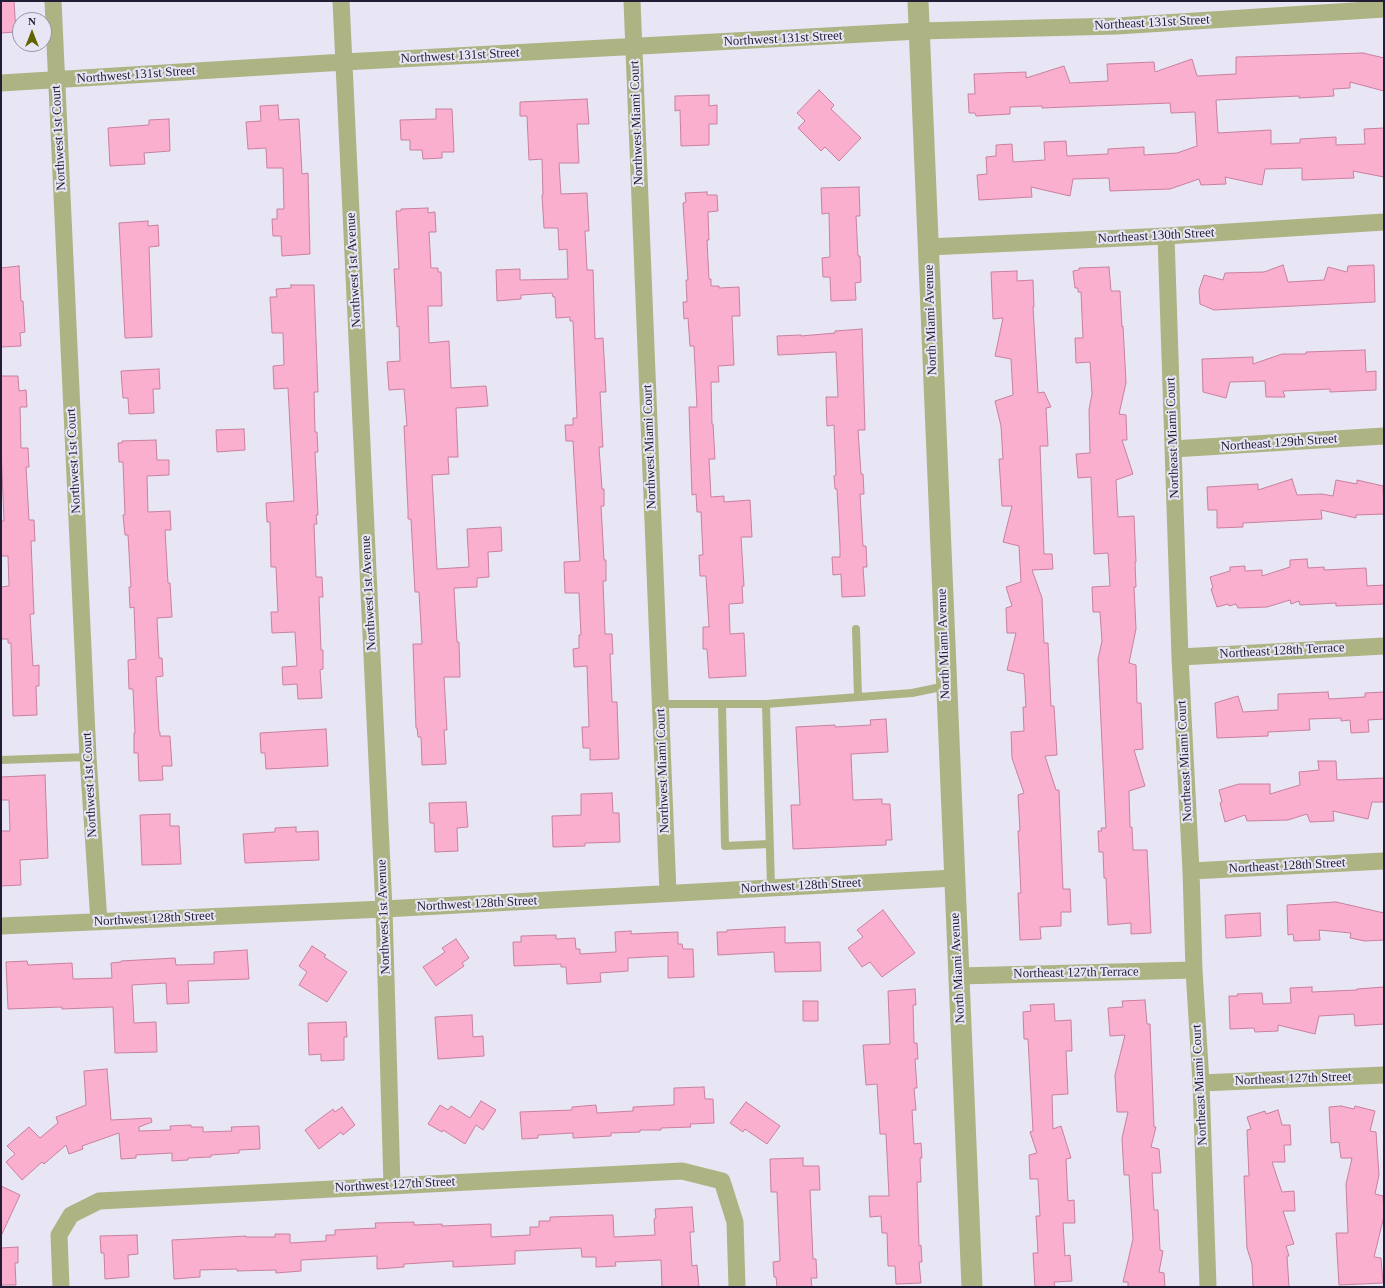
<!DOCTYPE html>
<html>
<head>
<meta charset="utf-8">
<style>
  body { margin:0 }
  #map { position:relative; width:1385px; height:1288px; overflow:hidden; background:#e8e5f4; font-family:"Times New Roman",serif }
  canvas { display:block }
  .frame { position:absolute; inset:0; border:2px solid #221c35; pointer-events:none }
  .north { position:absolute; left:12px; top:12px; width:40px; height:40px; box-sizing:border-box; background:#e8e5f4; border:1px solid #9995a8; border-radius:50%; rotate:0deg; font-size:11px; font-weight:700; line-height:16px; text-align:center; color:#221c35 }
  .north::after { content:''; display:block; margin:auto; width:14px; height:18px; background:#5f6400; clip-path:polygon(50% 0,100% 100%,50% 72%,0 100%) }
</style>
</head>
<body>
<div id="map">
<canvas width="1385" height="1288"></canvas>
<div class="frame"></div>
<div class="north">N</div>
</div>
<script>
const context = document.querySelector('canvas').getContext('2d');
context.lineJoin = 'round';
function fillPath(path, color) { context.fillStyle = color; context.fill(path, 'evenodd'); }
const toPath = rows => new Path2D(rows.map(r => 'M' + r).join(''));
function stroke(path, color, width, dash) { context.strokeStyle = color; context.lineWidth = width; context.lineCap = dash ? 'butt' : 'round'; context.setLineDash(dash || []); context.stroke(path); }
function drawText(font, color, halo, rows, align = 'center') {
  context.font = font + ' "Times New Roman",serif'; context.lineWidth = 4; context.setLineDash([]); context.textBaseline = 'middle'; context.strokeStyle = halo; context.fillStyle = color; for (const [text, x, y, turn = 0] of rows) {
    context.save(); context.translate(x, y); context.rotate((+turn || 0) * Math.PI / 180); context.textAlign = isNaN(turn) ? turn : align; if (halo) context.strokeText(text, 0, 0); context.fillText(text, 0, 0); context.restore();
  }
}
const building = toPath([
  [1,1,14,1,16,32,1,33,1,1],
  [1363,53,1384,58,1384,91,1350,82,1350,88,1333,89,1334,96,1299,98,1299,96,1216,100,1218,133,1271,130,1271,144,1300,143,1300,139,1336,137,1336,145,1365,144,1364,129,1384,128,1384,177,1353,171,1354,178,1302,180,1302,168,1265,169,1262,185,1225,177,1226,184,1201,185,1199,179,1170,189,1110,191,1109,178,1073,179,1070,196,1031,187,1032,197,979,200,977,175,987,174,986,157,996,156,996,145,1012,144,1013,162,1045,160,1044,142,1066,141,1067,156,1108,154,1108,149,1144,147,1144,155,1177,153,1197,146,1195,112,1171,113,1170,103,1042,108,1042,106,1010,107,1010,114,976,116,975,113,969,113,968,94,975,94,974,74,1026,72,1026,78,1064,66,1070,83,1108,81,1107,64,1154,62,1155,72,1192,59,1197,76,1236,74,1236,57,1363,53],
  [819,90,834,105,831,109,861,138,839,161,825,147,821,151,798,128,805,121,797,113,819,90],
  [709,95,709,106,717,105,717,124,709,124,709,145,681,146,680,110,675,111,675,96,709,95],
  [587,99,589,124,577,124,579,163,559,163,561,194,587,193,589,231,585,231,587,270,593,270,595,339,603,338,606,392,600,392,603,447,599,447,602,489,604,489,604,506,601,506,604,560,606,560,606,581,603,581,605,634,612,634,613,654,610,654,612,702,617,702,619,759,590,760,590,748,583,748,582,727,589,727,587,666,574,667,573,649,579,648,579,635,581,635,579,593,565,593,564,562,580,561,573,441,566,441,565,425,573,425,573,418,577,418,573,321,570,321,570,317,556,318,555,297,553,297,552,293,521,295,521,299,497,301,496,270,520,269,520,280,568,279,567,249,559,250,558,228,544,228,542,195,543,195,542,159,529,160,527,116,520,116,520,102,587,99],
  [278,105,279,120,299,119,302,174,308,173,310,254,282,256,281,236,273,236,272,219,277,219,277,209,284,209,283,168,267,168,266,148,248,149,246,122,261,121,260,106,278,105],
  [436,109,452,109,454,152,442,152,442,158,423,159,422,150,410,150,410,140,401,140,400,120,436,119,436,109],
  [169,119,170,151,144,153,145,164,110,166,108,128,149,125,149,120,169,119],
  [859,187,860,216,856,216,858,256,860,256,861,282,855,283,856,300,831,301,830,277,823,277,822,258,830,257,829,213,822,214,821,188,859,187],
  [707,192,707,195,717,195,718,211,708,212,709,240,707,240,709,279,711,279,711,286,719,286,719,288,739,287,740,316,732,316,734,365,718,366,719,382,711,382,712,424,713,424,715,459,709,459,711,497,724,496,724,502,750,500,752,537,741,537,744,586,742,586,743,603,729,604,730,634,744,633,746,676,709,678,707,649,703,649,703,627,709,627,706,576,700,576,699,555,703,555,701,512,697,512,696,494,692,495,689,407,697,407,694,346,690,346,688,318,684,319,683,302,687,302,686,280,688,280,683,203,686,202,685,193,707,192],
  [428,208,428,213,435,212,436,232,429,232,431,268,438,268,438,272,441,272,442,306,428,306,429,343,449,341,451,388,486,386,488,406,456,408,458,457,448,457,449,474,432,475,437,569,469,567,467,529,501,527,502,551,488,552,489,577,477,578,477,587,454,588,457,642,459,642,460,677,444,677,447,730,444,730,446,764,422,765,421,737,418,737,417,728,416,728,413,644,422,644,419,592,415,592,411,519,408,519,408,510,404,426,407,426,404,389,389,390,387,362,400,361,399,326,397,327,394,269,399,269,396,211,401,211,401,209,428,208],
  [148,221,148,226,158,225,159,246,149,247,152,337,125,338,119,223,148,221],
  [1283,265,1288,282,1324,280,1328,267,1347,272,1348,266,1374,265,1375,302,1214,310,1200,304,1199,290,1204,275,1223,280,1225,273,1264,272,1283,265],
  [19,266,21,301,23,301,25,332,20,333,21,346,1,347,1,268,19,266],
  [1109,267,1111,291,1120,291,1122,327,1123,326,1126,383,1119,414,1126,415,1127,440,1122,440,1133,474,1116,480,1118,517,1134,516,1136,562,1135,562,1136,587,1134,587,1136,629,1129,663,1136,665,1137,703,1141,703,1143,749,1134,750,1145,786,1129,791,1130,827,1132,827,1133,850,1147,850,1151,933,1131,934,1131,923,1108,925,1106,878,1104,878,1103,852,1099,852,1098,831,1102,831,1101,828,1106,828,1098,659,1102,641,1100,612,1093,612,1092,587,1110,586,1108,553,1094,554,1091,477,1078,478,1076,454,1090,453,1089,410,1092,394,1090,362,1076,363,1075,338,1083,338,1081,292,1078,292,1078,288,1075,288,1073,271,1079,270,1079,268,1109,267],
  [1017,271,1017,281,1033,280,1034,307,1033,307,1038,393,1044,392,1051,407,1046,408,1048,446,1040,446,1044,554,1052,554,1053,569,1032,570,1042,598,1044,643,1048,643,1051,706,1054,706,1057,755,1045,756,1056,790,1059,790,1063,889,1070,889,1071,912,1061,912,1061,926,1040,927,1041,939,1020,940,1018,893,1021,893,1018,831,1020,831,1018,795,1024,793,1012,758,1011,732,1024,731,1023,707,1026,707,1024,674,1007,670,1016,633,1007,633,1006,608,1012,606,1006,587,1021,582,1019,546,1003,542,1012,506,1002,506,999,459,1003,459,1001,426,995,401,1013,395,1011,359,995,356,1003,318,993,319,991,272,1017,271],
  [291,285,314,285,318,392,314,392,315,432,317,432,318,452,315,452,318,515,316,515,317,524,314,524,316,577,322,577,323,597,319,597,321,650,323,650,323,669,320,670,322,698,298,699,297,684,283,685,282,667,297,666,295,632,272,633,271,612,278,612,276,567,271,567,270,522,267,522,266,503,294,501,288,388,274,389,273,366,284,365,283,333,272,333,270,297,277,297,276,289,291,288,291,285],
  [862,329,865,430,858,430,861,474,863,474,864,494,860,494,863,546,866,546,867,567,863,567,865,596,842,597,841,574,833,575,832,557,840,557,840,547,837,489,835,489,834,476,836,475,834,425,827,426,826,397,838,397,836,352,778,355,777,336,801,335,801,336,835,333,835,331,862,329],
  [1365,350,1366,372,1376,371,1376,390,1330,392,1330,389,1283,391,1285,397,1266,397,1265,381,1230,382,1226,398,1203,392,1202,359,1253,357,1253,364,1282,354,1306,354,1306,352,1365,350],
  [159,369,160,389,153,389,154,413,129,414,128,398,123,398,121,371,159,369],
  [1,376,18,376,19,391,26,390,27,407,20,407,21,448,28,448,29,467,26,467,29,520,34,520,35,541,31,541,34,614,30,614,33,666,39,665,39,686,36,686,37,715,13,716,11,643,8,643,8,639,1,639,1,587,9,586,8,556,1,556,1,521,4,521,1,448,1,376],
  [244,429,245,450,217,452,216,430,244,429],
  [156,440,157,460,169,460,169,475,147,476,148,512,170,511,171,530,165,530,168,583,170,583,172,617,157,618,159,658,162,658,163,676,156,677,159,732,160,732,160,736,170,736,172,766,162,766,163,780,139,781,138,753,134,753,134,733,135,733,133,689,129,689,128,660,136,659,134,607,130,608,129,587,131,587,128,535,125,535,123,515,125,515,123,462,119,462,118,443,122,443,122,441,156,440],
  [1292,479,1297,495,1322,494,1333,496,1336,480,1357,484,1357,480,1383,486,1384,514,1356,515,1356,518,1321,510,1322,519,1243,523,1243,527,1217,528,1217,510,1208,510,1207,487,1258,484,1258,490,1292,479],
  [1307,559,1308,568,1324,567,1324,570,1366,568,1367,586,1384,585,1384,604,1336,606,1336,603,1300,605,1299,601,1291,604,1290,600,1267,607,1238,608,1236,604,1229,606,1228,604,1217,607,1211,589,1213,588,1210,577,1230,571,1230,567,1245,566,1245,571,1262,570,1262,576,1290,567,1290,560,1307,559],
  [1328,692,1329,699,1365,697,1365,693,1384,692,1384,719,1368,720,1369,732,1351,733,1350,720,1341,721,1341,718,1309,719,1310,730,1268,732,1268,736,1217,738,1215,703,1238,696,1243,712,1278,710,1278,694,1328,692],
  [886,719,888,752,851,754,853,800,882,799,882,804,890,804,892,840,886,840,886,845,793,849,791,805,800,805,796,727,835,725,835,727,871,725,870,720,886,719],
  [326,729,328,766,266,769,265,753,261,753,260,733,326,729],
  [1318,761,1336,761,1337,780,1384,778,1384,802,1372,802,1368,819,1333,811,1334,821,1310,822,1307,814,1288,820,1247,821,1245,815,1225,822,1220,803,1222,802,1219,790,1239,784,1270,784,1270,794,1300,785,1299,772,1319,770,1318,761],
  [45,775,48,858,20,860,21,885,1,886,1,831,10,831,9,800,1,800,1,777,45,775],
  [612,793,613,813,619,813,620,842,585,843,585,846,553,847,552,816,581,815,581,794,612,793],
  [466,802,468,827,457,828,458,851,435,852,434,823,430,823,429,803,466,802],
  [170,814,170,826,179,826,181,864,142,865,140,815,170,814],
  [296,827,296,832,318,831,319,860,245,863,243,834,275,832,275,828,296,827],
  [1336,902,1384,913,1384,940,1365,941,1350,938,1351,933,1319,930,1320,940,1294,941,1293,934,1288,935,1287,905,1336,902],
  [883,910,915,953,882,977,870,962,862,967,848,948,863,937,857,930,883,910],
  [1260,913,1261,936,1226,938,1225,915,1260,913],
  [785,927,785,943,820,942,821,971,775,972,774,952,718,955,717,932,727,932,727,930,785,927],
  [631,931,631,934,678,932,678,944,682,944,683,949,693,949,694,977,668,978,668,956,628,958,628,971,600,973,601,982,567,984,566,967,561,967,561,964,514,966,513,942,521,942,521,936,556,935,556,939,575,938,576,949,580,949,580,954,616,952,615,932,631,931],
  [456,939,469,958,462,963,464,966,436,986,423,967,445,952,442,948,456,939],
  [312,946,326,955,324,957,347,972,327,1002,299,985,307,972,299,966,312,946],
  [247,950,249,979,188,981,189,1003,167,1004,166,983,132,985,134,1023,156,1022,157,1052,115,1053,113,1007,62,1009,62,1007,8,1009,6,962,27,961,28,965,72,963,73,979,112,978,111,963,121,962,121,961,175,958,176,965,214,964,214,952,247,950],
  [1312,987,1312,992,1357,990,1357,989,1384,987,1384,1024,1355,1026,1354,1014,1319,1016,1315,1034,1278,1025,1278,1031,1255,1032,1254,1028,1230,1029,1229,996,1238,996,1237,994,1262,993,1263,1004,1291,1003,1290,988,1312,987],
  [915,989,916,1005,913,1005,914,1043,917,1043,918,1059,915,1059,917,1088,914,1088,916,1110,912,1110,914,1144,921,1143,922,1158,920,1158,921,1182,917,1182,919,1246,921,1245,922,1262,919,1262,921,1283,896,1284,895,1266,888,1266,887,1233,882,1233,881,1216,870,1217,869,1196,889,1196,886,1134,880,1134,877,1084,866,1085,863,1045,890,1044,888,991,915,989],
  [1145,1000,1147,1024,1150,1024,1154,1127,1156,1127,1151,1147,1159,1149,1161,1173,1152,1173,1154,1210,1158,1210,1160,1250,1163,1251,1159,1272,1164,1273,1165,1287,1128,1287,1128,1282,1123,1282,1133,1239,1129,1175,1124,1175,1122,1138,1128,1112,1117,1112,1115,1075,1125,1035,1110,1036,1108,1008,1123,1007,1122,1001,1145,1000],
  [803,1001,818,1001,818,1021,803,1021,803,1001],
  [1054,1004,1055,1021,1071,1020,1072,1051,1066,1051,1068,1094,1052,1095,1053,1129,1061,1126,1071,1158,1066,1159,1068,1201,1074,1200,1075,1223,1063,1223,1065,1256,1070,1255,1072,1281,1054,1282,1055,1287,1035,1287,1033,1253,1038,1253,1036,1216,1040,1216,1038,1179,1030,1179,1029,1155,1037,1153,1030,1132,1033,1131,1028,1039,1024,1039,1023,1012,1031,1011,1030,1005,1054,1004],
  [472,1015,473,1037,483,1036,484,1056,438,1059,435,1017,472,1015],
  [346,1022,347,1037,344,1037,344,1060,321,1061,321,1054,309,1055,308,1023,346,1022],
  [107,1069,111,1120,151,1118,152,1122,139,1127,139,1131,171,1130,170,1126,191,1125,191,1127,203,1127,203,1132,232,1131,231,1127,259,1126,260,1149,239,1150,239,1153,211,1155,211,1157,188,1158,188,1160,172,1161,172,1153,136,1155,136,1158,121,1159,119,1133,82,1146,83,1149,69,1154,66,1145,44,1164,42,1162,22,1180,6,1162,15,1154,7,1146,29,1127,40,1138,58,1123,56,1117,86,1105,84,1071,107,1069],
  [704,1087,705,1099,713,1099,714,1123,690,1124,691,1127,661,1128,661,1130,640,1130,640,1132,611,1133,611,1136,573,1138,573,1133,538,1135,538,1138,522,1139,520,1112,572,1110,572,1107,596,1105,597,1113,633,1111,633,1107,674,1105,674,1088,704,1087],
  [481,1101,496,1110,483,1130,476,1125,465,1144,443,1130,442,1132,428,1124,440,1105,448,1110,451,1106,470,1118,481,1101],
  [746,1102,780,1126,767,1144,745,1129,743,1132,730,1123,746,1102],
  [1341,1106,1354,1109,1355,1106,1375,1111,1370,1131,1376,1132,1379,1175,1375,1194,1383,1196,1384,1216,1374,1257,1381,1258,1383,1283,1339,1285,1336,1233,1348,1233,1346,1184,1352,1158,1341,1158,1339,1142,1331,1143,1329,1107,1341,1106],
  [342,1107,355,1125,343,1135,341,1132,319,1149,305,1130,333,1109,335,1112,342,1107],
  [1278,1110,1282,1125,1290,1125,1291,1145,1284,1145,1285,1162,1272,1162,1282,1192,1294,1191,1295,1211,1283,1211,1294,1244,1286,1246,1289,1256,1287,1256,1289,1287,1253,1287,1252,1264,1247,1248,1244,1176,1249,1176,1247,1130,1251,1129,1247,1117,1265,1111,1266,1114,1278,1110],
  [803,1158,803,1166,819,1166,820,1190,810,1190,813,1259,816,1259,817,1278,811,1278,812,1287,777,1287,776,1277,774,1277,773,1262,780,1261,777,1192,771,1192,770,1159,803,1158],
  [1,1186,20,1195,1,1236,1,1186],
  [692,1207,694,1232,690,1232,692,1266,697,1265,699,1287,662,1287,661,1260,615,1262,616,1266,596,1267,596,1257,582,1257,581,1248,515,1251,515,1264,453,1267,453,1261,404,1264,404,1267,377,1269,377,1256,301,1260,301,1271,276,1273,276,1270,237,1271,237,1269,200,1270,200,1277,174,1279,172,1240,246,1236,246,1237,275,1237,275,1234,290,1234,290,1243,326,1241,326,1235,335,1235,335,1230,376,1228,375,1223,414,1222,414,1225,442,1224,442,1226,491,1224,491,1237,530,1235,530,1227,539,1227,539,1221,550,1221,550,1217,613,1215,614,1237,655,1235,654,1219,656,1218,655,1209,692,1207],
  [137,1235,138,1254,128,1255,129,1277,105,1279,104,1253,101,1253,100,1236,137,1235],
  [18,1247,18,1263,15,1263,16,1285,1,1285,1,1248,18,1247]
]);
fillPath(building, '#fbafce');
stroke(building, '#c8809e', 1);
stroke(toPath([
  [856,629,858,697],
  [661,704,766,704,912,693,946,686],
  [766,704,771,888],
  [722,705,725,846,769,844],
  [1,760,88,757]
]), '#adb382', 8);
stroke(toPath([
  [53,1,88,757,99,922],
  [341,1,384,909,392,1186],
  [632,1,668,893],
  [1,83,344,62,919,31,1117,26,1384,9],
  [1166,236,1180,657,1191,871,1194,970,1201,1083,1208,1287],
  [928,247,1166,236,1384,222],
  [1173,449,1384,436],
  [1180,657,1384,646],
  [1191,871,1384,861],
  [1,926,384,909,954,878],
  [959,976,1194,970],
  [1201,1083,1384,1075],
  [61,1287,59,1235,71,1215,99,1201,682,1171,722,1181,735,1222,737,1287]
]), '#adb382', 17);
stroke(toPath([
  [918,1,972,1287]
]), '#adb382', 21);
drawText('13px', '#221c35', '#e8e5f4', [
  ["Northeast 131st Street",1152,23,-3],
  ["Northwest 131st Street",783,39,-3],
  ["Northwest 131st Street",460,56,-3],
  ["Northwest 131st Street",136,75,-4],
  ["Northwest Miami Court",637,123,-92],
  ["Northwest 1st Court",59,138,-93],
  ["Northeast 130th Street",1156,236,-3],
  ["Northwest 1st Avenue",354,270,-93],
  ["North Miami Avenue",931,320,-92],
  ["Northeast Miami Court",1173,438,-92],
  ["Northeast 129th Street",1279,443,-4],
  ["Northwest Miami Court",650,447,-92],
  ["Northwest 1st Court",74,461,-93],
  ["Northwest 1st Avenue",369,593,-93],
  ["North Miami Avenue",944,644,-92],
  ["Northeast 128th Terrace",1282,651,-3],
  ["Northeast Miami Court",1185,761,-93],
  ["Northwest Miami Court",663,771,-92],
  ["Northwest 1st Court",90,785,-93],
  ["Northeast 128th Street",1287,866,-3],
  ["Northwest 128th Street",801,886,-3],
  ["Northwest 128th Street",477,904,-3],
  ["Northwest 1st Avenue",384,917,-92],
  ["Northwest 128th Street",154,919,-3],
  ["North Miami Avenue",958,968,-93],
  ["Northeast 127th Terrace",1076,973,-1],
  ["Northeast 127th Street",1293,1079,-2],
  ["Northeast Miami Court",1200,1085,-93],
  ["Northwest 127th Street",395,1185,-3]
]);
</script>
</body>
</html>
